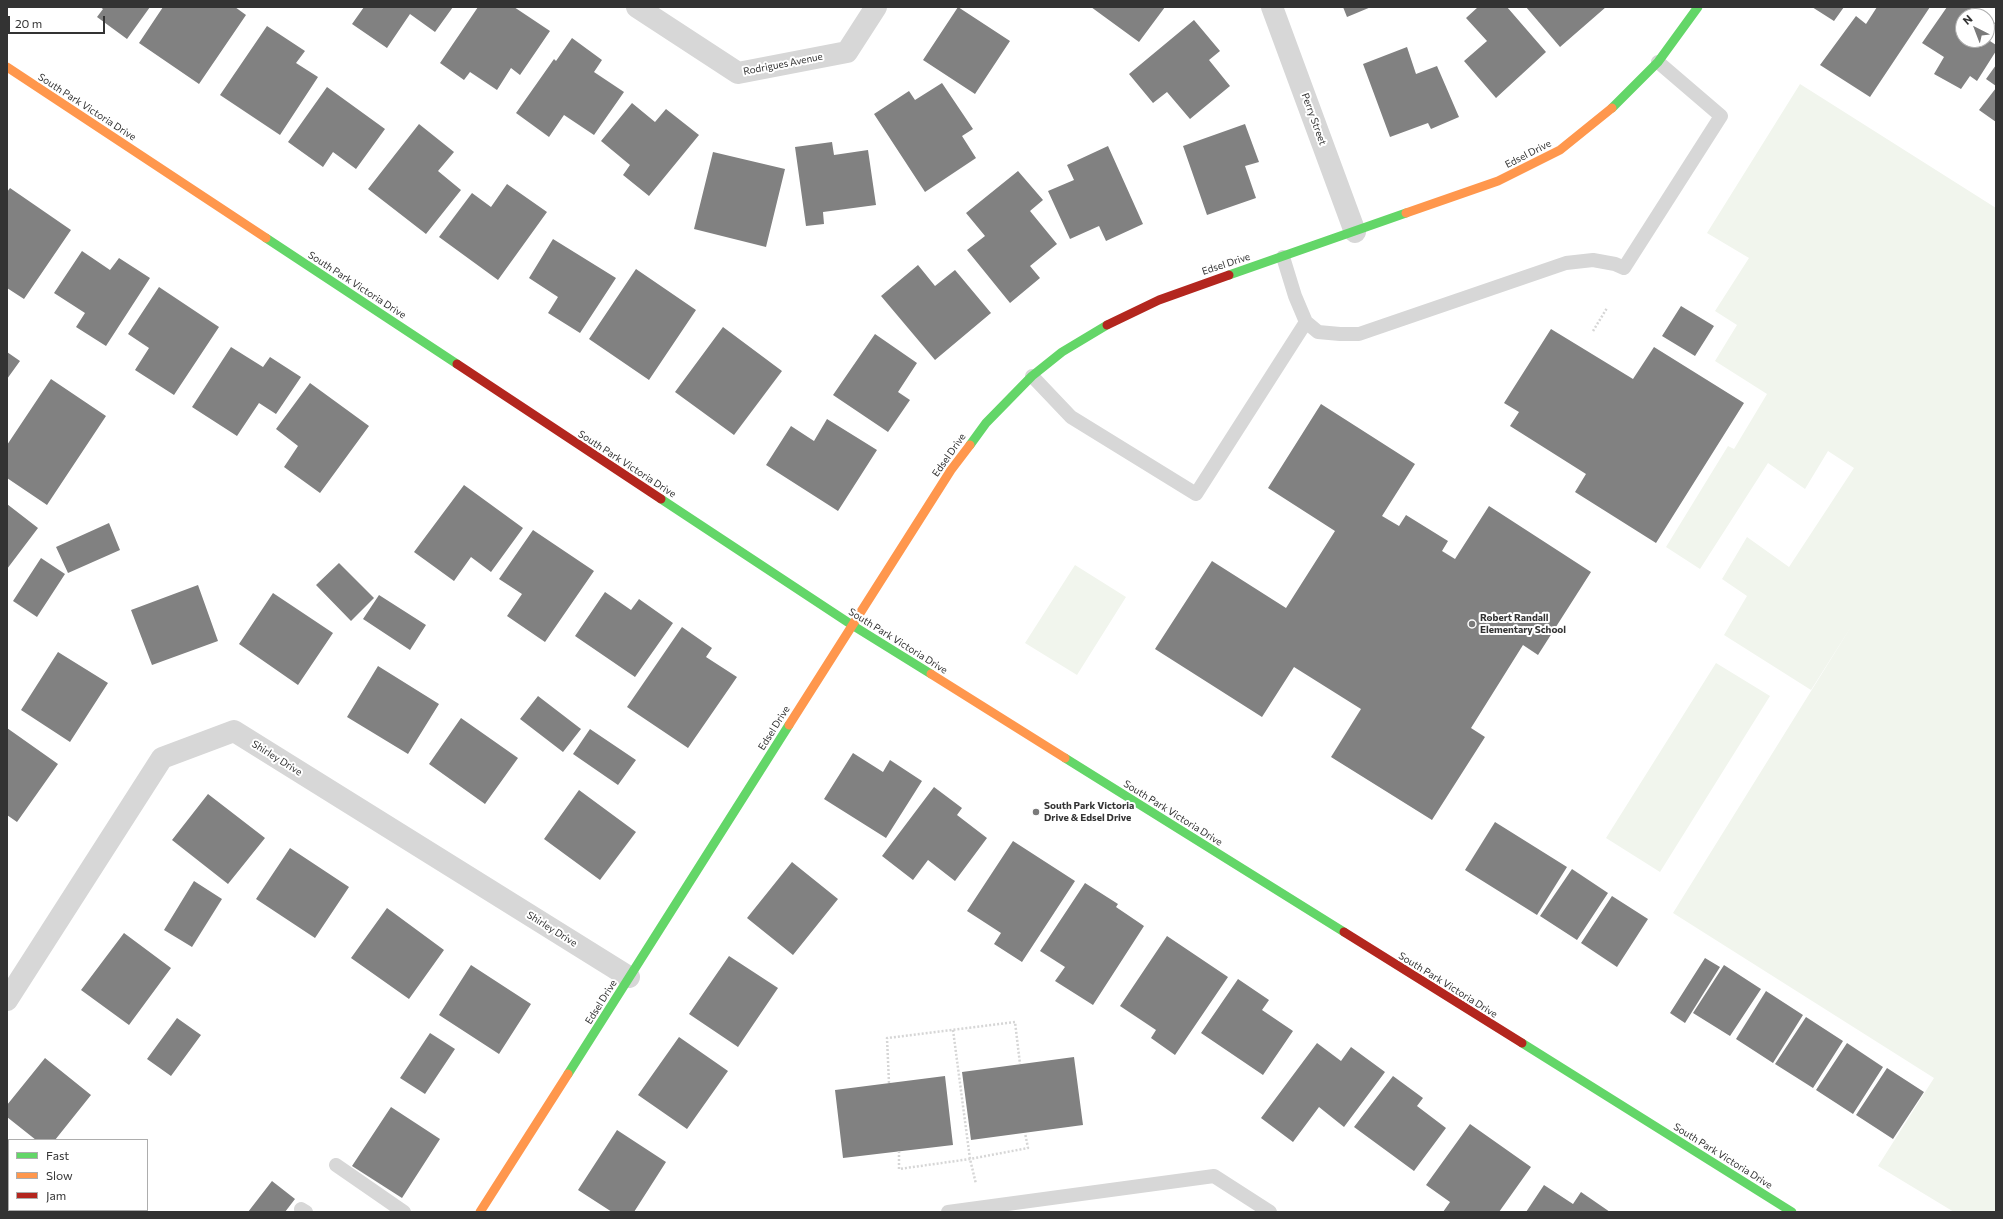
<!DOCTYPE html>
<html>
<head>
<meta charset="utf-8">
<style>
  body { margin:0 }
  #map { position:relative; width:2003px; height:1219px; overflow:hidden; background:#fff; font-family:Commissioner,sans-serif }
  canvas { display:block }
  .frame { position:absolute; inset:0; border:8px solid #333; pointer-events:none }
  .legend { position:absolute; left:8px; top:1139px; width:140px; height:72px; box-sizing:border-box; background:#fff; border:1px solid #adadad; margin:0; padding:5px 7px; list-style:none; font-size:12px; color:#333 }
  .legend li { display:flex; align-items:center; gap:8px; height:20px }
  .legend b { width:20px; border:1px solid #adadad }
  .north { position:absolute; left:1955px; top:8px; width:40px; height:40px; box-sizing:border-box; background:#fff; border:1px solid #adadad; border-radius:50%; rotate:318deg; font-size:11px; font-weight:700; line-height:16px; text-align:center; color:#333 }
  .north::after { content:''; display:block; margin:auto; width:14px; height:18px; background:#7a7a7a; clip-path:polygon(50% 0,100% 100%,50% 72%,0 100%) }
  .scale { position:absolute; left:8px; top:16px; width:97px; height:18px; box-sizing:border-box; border:2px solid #333; border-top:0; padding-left:5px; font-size:12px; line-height:14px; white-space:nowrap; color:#333; -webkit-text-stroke:3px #fff; paint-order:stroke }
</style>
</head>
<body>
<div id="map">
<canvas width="2003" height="1219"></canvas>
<div class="frame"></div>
<ul class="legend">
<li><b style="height:5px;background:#63d668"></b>Fast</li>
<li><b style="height:5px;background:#ff974d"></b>Slow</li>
<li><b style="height:5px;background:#b3261e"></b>Jam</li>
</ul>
<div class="north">N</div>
<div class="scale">20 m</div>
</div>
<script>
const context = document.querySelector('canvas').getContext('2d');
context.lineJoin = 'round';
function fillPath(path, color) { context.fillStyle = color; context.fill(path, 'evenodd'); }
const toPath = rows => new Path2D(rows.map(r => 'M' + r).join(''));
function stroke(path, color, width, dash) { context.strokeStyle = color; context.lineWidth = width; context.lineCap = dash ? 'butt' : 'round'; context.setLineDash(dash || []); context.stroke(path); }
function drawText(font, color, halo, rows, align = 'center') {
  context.font = font + ' Commissioner,sans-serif'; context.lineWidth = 4; context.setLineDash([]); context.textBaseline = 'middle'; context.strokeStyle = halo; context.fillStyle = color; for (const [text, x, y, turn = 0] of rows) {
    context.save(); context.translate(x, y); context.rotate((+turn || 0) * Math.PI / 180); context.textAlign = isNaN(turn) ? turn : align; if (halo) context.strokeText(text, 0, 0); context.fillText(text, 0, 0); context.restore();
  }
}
fillPath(toPath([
  [1800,84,1996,208,1996,1212,1954,1212,1878,1166,1934,1078,1673,913,1854,622,1811,690,1724,635,1747,596,1722,579,1747,537,1789,567,1854,468,1828,451,1805,489,1768,463,1700,569,1666,547,1728,446,1734,449,1767,394,1715,361,1737,325,1715,311,1749,258,1707,233],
  [1075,565,1126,597,1077,675,1025,643],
  [1716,663,1770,696,1660,872,1606,838]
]), '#f1f5ed');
fillPath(toPath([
  [100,7,150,7,127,39,97,17,103,9],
  [163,7,235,7,246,15,199,84,139,43],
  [364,7,453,7,435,32,410,14,387,48,352,24],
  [478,7,514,7,550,31,520,75,511,68,497,90,470,72,464,80,440,63],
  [958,7,1010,41,975,94,923,60],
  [1091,7,1165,7,1139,42],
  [1343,7,1371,7,1347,17],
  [1478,7,1507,7,1546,52,1496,98,1464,61,1487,41,1466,18],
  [1526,7,1606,7,1560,47],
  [1812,7,1844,7,1834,21],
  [1877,7,1930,7,1870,97,1820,65,1856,16,1866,24],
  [1947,7,1969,7,1983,16,1963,16,1963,40,1987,40,1987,39,1996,45,1996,51,1977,81,1970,76,1961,89,1934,74,1944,57,1922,43],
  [1987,18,1995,23,1987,34],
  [1194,20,1220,51,1209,60,1230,86,1190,119,1167,92,1153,103,1129,74],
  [267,26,305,51,296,63,318,77,280,135,220,95],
  [572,38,602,60,594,72,624,92,594,135,564,115,549,137,516,113,554,59,556,61],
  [1407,47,1416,74,1437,66,1459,117,1431,129,1428,123,1390,137,1363,64],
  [1996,65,1996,86,1986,79],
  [942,83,973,129,962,136,976,158,925,192,874,114,909,91,915,100],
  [327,87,385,129,356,169,333,152,323,167,288,142],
  [1996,88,1996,122,1979,110],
  [632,103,655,122,666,109,699,135,649,196,623,175,630,165,601,141],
  [419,124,454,152,438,171,461,190,426,234,368,189],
  [1245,124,1259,162,1245,166,1256,198,1207,215,1183,146],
  [832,142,834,155,868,150,876,205,823,212,824,224,806,226,795,147],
  [1108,146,1143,224,1106,241,1099,226,1070,239,1048,191,1074,180,1067,165],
  [713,152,785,169,766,247,694,229],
  [1018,171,1043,200,1030,211,1057,244,1030,266,1040,278,1010,303,967,250,985,236,966,213],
  [507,184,547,212,498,280,439,237,472,193,491,207],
  [10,188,71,230,24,299,7,288,7,192],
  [553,239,616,278,580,333,548,313,558,297,529,278],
  [82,251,110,270,119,258,150,278,106,346,76,327,85,313,54,293],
  [918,265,935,286,955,270,991,313,935,360,881,296],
  [636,269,696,310,649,380,589,339],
  [159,287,219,327,174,395,135,370,149,348,128,334],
  [1681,306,1714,326,1695,356,1662,336],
  [723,327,782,371,734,435,675,392],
  [1551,329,1633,379,1654,347,1744,403,1656,543,1575,492,1586,474,1510,426,1519,412,1504,403],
  [875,334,917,363,898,392,910,400,888,432,833,395],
  [231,347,263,367,270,357,301,377,276,414,259,403,237,436,192,407],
  [7,352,20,361,7,379],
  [51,379,106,416,47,505,7,478,7,445],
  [310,383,369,426,320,493,284,467,298,446,276,429],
  [1321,404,1415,464,1382,516,1399,526,1406,515,1448,541,1442,551,1455,559,1489,506,1591,572,1538,655,1523,645,1471,728,1485,737,1432,820,1331,757,1361,709,1294,667,1262,717,1155,649,1212,561,1286,608,1335,531,1268,488],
  [827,419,877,450,838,511,766,465,791,426,814,441],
  [464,485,523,528,491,572,471,557,454,581,414,552],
  [7,504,38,528,7,569],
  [109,523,120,550,68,573,56,547],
  [533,530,594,571,545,642,507,616,522,594,499,579],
  [41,558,65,574,37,617,13,601],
  [339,563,374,598,351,621,316,585],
  [198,585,218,641,152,665,131,610],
  [605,592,631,610,639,599,673,623,635,677,575,636],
  [273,593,333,633,298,685,239,644],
  [379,595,426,625,410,650,363,619],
  [682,627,712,648,706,657,737,677,688,748,627,707],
  [58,652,108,683,70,742,21,710],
  [378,666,439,704,408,754,347,717],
  [538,696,581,729,563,752,520,719],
  [461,718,518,758,485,804,429,764],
  [7,728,58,764,17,822,7,815],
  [590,729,636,760,618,785,573,754],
  [853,753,883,772,890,760,922,781,886,838,824,799],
  [934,787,962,808,957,815,987,838,955,881,928,860,913,880,882,856],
  [579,790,636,832,600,880,544,839],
  [208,794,265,838,228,884,172,840],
  [1495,822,1567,867,1537,915,1465,870],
  [1013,841,1075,881,1022,962,994,944,1001,933,967,911],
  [290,848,349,887,315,938,256,899],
  [792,862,838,899,793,955,747,918],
  [1572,869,1608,893,1577,940,1540,916],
  [194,881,222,899,192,947,164,930],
  [1085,883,1118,904,1116,907,1144,926,1093,1005,1055,981,1065,967,1040,951],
  [1612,896,1648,919,1617,967,1581,943],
  [387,908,444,950,409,999,351,958],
  [124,933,171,968,129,1025,81,990],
  [1167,936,1228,977,1175,1055,1151,1038,1156,1030,1120,1006],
  [729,956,778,988,738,1047,689,1014],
  [1705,958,1720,967,1685,1023,1670,1013],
  [471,965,531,1004,499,1054,439,1015],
  [1724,965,1761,989,1730,1036,1693,1013],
  [1238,979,1269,1000,1262,1010,1293,1031,1263,1075,1201,1033],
  [1766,991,1803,1015,1773,1063,1736,1039],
  [1806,1017,1843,1041,1813,1088,1775,1064],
  [177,1018,201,1035,171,1076,147,1059],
  [430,1033,455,1049,425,1094,400,1078],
  [679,1037,728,1071,687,1129,638,1095],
  [1317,1043,1341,1061,1351,1047,1385,1072,1344,1127,1319,1107,1293,1142,1261,1118],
  [1847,1043,1883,1067,1853,1114,1816,1090],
  [1074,1057,1083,1125,971,1140,962,1072],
  [45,1058,91,1095,55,1140,36,1140,7,1117,7,1105],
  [1887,1068,1924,1092,1893,1139,1856,1115],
  [945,1076,953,1145,843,1158,835,1090],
  [1393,1076,1423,1098,1417,1106,1446,1128,1414,1171,1354,1127],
  [391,1107,440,1139,402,1198,352,1166],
  [1470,1124,1531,1167,1499,1212,1443,1212,1450,1202,1426,1185],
  [617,1130,666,1162,634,1212,612,1212,578,1190],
  [9,1170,9,1210,19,1210,18,1212,7,1212,7,1173],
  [272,1181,295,1199,285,1212,248,1212],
  [1544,1185,1573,1204,1581,1192,1610,1212,1526,1212]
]), '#818181');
stroke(toPath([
  [1593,331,1607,308],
  [953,1030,970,1159,976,1184],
  [889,1083,887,1038,1015,1022,1020,1064],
  [899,1151,899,1169,970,1159,1028,1148,1025,1133]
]), '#d6d6d6', 2.5, [2, 2]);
stroke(toPath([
  [1283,257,1295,296,1306,322,1318,332,1340,334,1359,334,1566,263,1593,260,1615,264,1624,268,1721,116,1658,62],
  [1032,376,1071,417,1196,494,1306,322],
  [336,1165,404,1212],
  [301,1209,306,1212],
  [948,1212,1214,1176,1270,1212]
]), '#d7d7d7', 14);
stroke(toPath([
  [637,7,738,73,847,52,876,7],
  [1272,7,1355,232],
  [7,1000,162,758,234,731,629,977]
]), '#d7d7d7', 22);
stroke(toPath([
  [1612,108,1658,62,1698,7],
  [266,238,457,364],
  [1229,275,1406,213],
  [970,445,986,423,1032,376,1062,352,1107,325],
  [661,499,852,625,931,674],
  [1065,758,1344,932],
  [1522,1043,1792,1212],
  [568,1074,789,725]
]), '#63d668', 9);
stroke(toPath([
  [7,67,266,238],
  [1406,213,1498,181,1560,150,1612,108],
  [931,674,1065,758],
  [789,725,951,470,970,445],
  [480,1212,568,1074]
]), '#ff974d', 9);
stroke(toPath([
  [1107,325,1159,300,1229,275],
  [457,364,661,499],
  [1344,932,1522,1043]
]), '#b3261e', 9);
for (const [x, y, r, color] of [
  [1472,624,4,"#7a7a7a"],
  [1036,812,4,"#7a7a7a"]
]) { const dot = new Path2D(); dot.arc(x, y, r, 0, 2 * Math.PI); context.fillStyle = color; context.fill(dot); stroke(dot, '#fff', 1.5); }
drawText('10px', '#333', '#fff', [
  ["Rodrigues Avenue",783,64,-11],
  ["South Park Victoria Drive",87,107,33],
  ["Perry Street",1314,119,70],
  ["Edsel Drive",1528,154,-27],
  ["Edsel Drive",1226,264,-18],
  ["South Park Victoria Drive",357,285,33],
  ["Edsel Drive",949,455,-55],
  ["South Park Victoria Drive",627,464,33],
  ["South Park Victoria Drive",898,641,32],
  ["Edsel Drive",774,728,-58],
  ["Shirley Drive",277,758,32],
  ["South Park Victoria Drive",1173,813,32],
  ["Shirley Drive",552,929,32],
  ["South Park Victoria Drive",1448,985,32],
  ["Edsel Drive",601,1002,-58],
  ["South Park Victoria Drive",1723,1156,32]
]);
drawText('bold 10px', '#333', '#fff', [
  ["Robert Randall",1480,618],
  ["Elementary School",1480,630],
  ["South Park Victoria",1044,806],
  ["Drive & Edsel Drive",1044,818]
], 'left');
</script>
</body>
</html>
